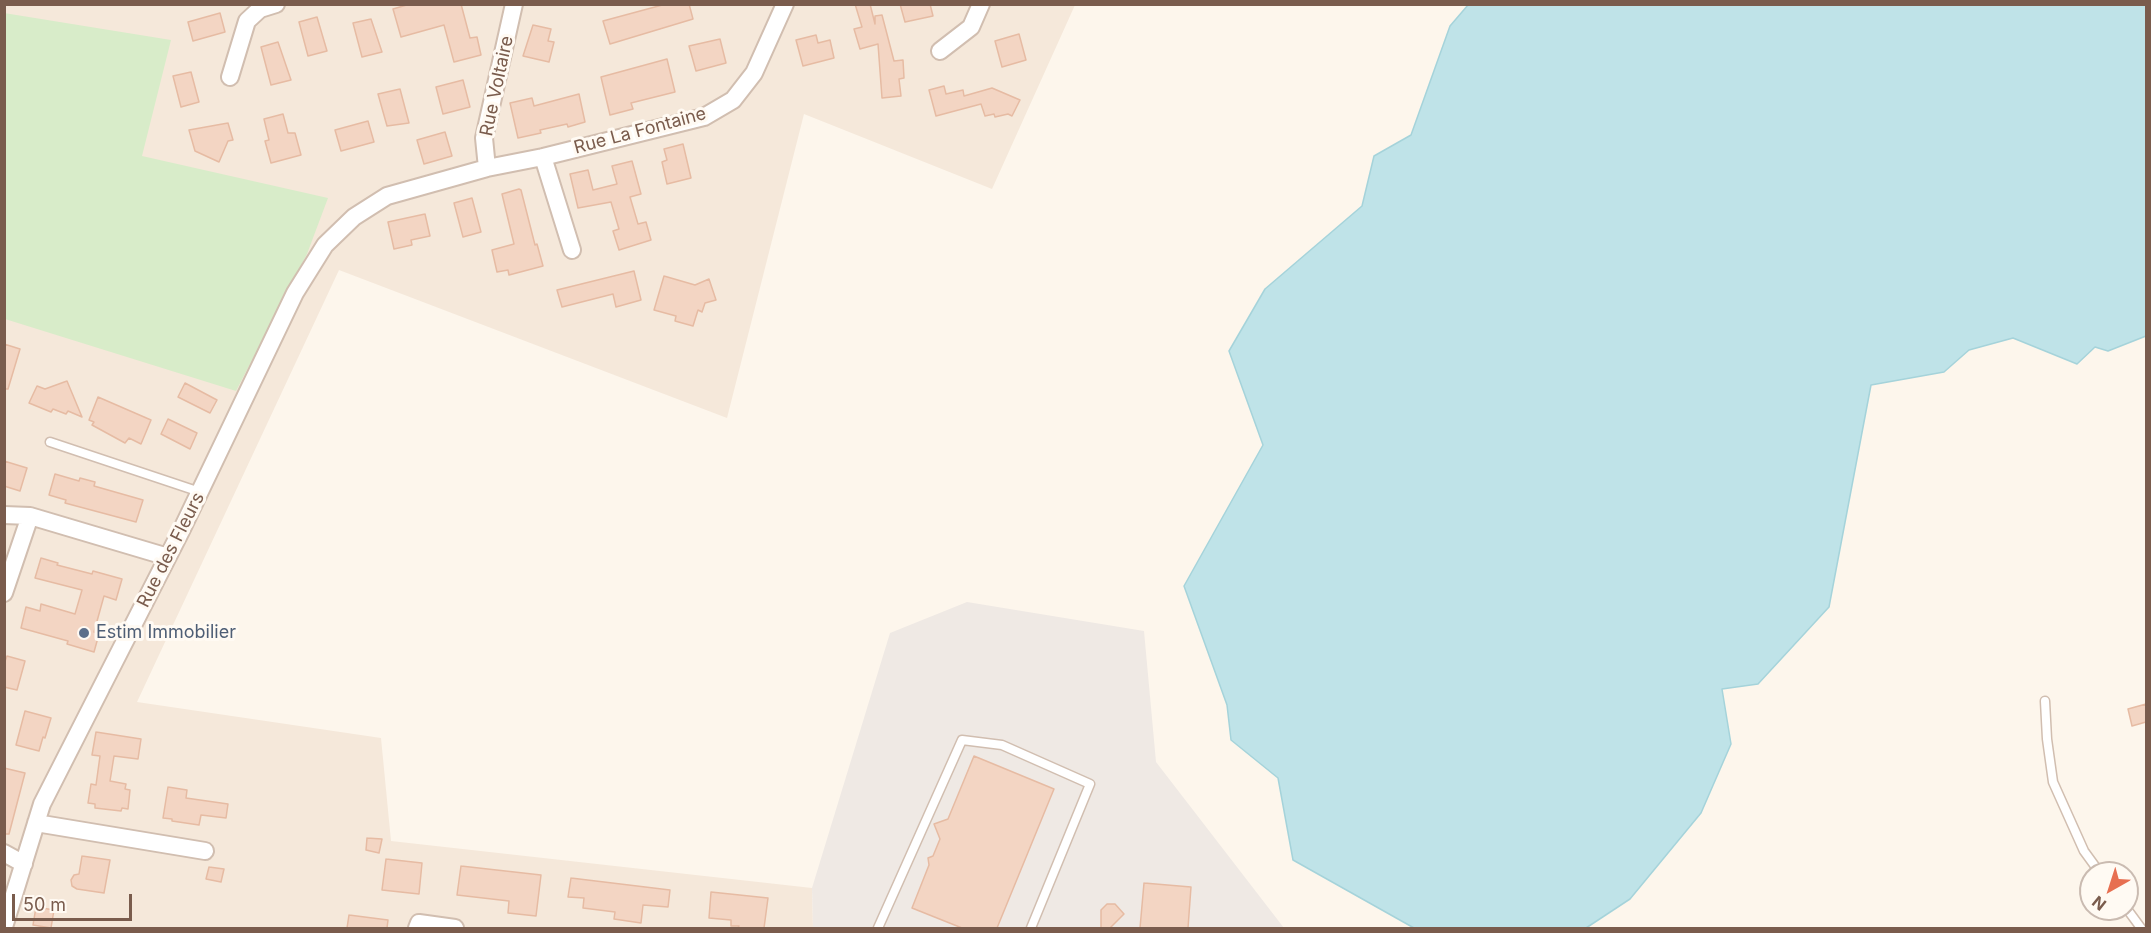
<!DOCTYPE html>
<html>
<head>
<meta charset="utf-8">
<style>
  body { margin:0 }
  #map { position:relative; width:2151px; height:933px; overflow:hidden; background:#fdf6ec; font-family:Inter,sans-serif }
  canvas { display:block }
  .frame { position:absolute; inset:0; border:6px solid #7a5c4d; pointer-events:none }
  .north { position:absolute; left:2079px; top:861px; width:60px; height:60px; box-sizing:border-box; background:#fffaf3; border:2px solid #cabbb1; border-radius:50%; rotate:219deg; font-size:16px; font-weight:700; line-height:24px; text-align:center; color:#7a5c4d }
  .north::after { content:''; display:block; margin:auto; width:21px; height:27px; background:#e76f51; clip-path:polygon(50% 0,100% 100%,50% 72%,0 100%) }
  .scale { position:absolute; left:12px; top:894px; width:120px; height:27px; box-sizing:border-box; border:3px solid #7a5c4d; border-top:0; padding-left:8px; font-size:18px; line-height:21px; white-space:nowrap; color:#7a5c4d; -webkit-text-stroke:4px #fffaf3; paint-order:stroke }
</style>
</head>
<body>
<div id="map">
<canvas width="2151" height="933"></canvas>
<div class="frame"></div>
<div class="north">N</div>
<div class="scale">50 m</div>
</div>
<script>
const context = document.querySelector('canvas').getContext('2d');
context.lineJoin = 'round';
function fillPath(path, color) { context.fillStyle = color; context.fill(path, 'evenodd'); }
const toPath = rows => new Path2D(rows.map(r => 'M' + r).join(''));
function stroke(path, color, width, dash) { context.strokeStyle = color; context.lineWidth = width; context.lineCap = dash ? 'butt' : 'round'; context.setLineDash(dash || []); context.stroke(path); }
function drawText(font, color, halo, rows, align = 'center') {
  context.font = font + ' Inter,sans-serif'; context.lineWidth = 6; context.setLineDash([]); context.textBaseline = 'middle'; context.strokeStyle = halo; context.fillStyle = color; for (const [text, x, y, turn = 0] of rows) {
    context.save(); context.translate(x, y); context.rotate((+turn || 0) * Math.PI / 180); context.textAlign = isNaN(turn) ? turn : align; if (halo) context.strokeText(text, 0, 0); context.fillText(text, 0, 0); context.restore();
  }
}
fillPath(toPath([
  [5,5,1075,5,992,189,804,114,727,418,339,270,137,702,381,738,391,841,812,888,813,928,5,928]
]), '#f5e8da');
fillPath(toPath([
  [967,602,1144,631,1156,762,1284,928,813,928,812,888,890,633]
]), '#efe9e4');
fillPath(toPath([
  [4,13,171,40,142,156,328,198,307,254,236,391,5,319]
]), '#d8ecc9');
const water = toPath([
  [1468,5,2146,5,2146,336,2108,351,2095,347,2077,364,2013,338,1969,350,1944,372,1871,385,1829,607,1758,684,1722,689,1731,744,1701,813,1630,899,1586,928,1414,928,1293,860,1278,778,1231,740,1227,705,1184,586,1263,445,1229,351,1265,289,1362,206,1374,156,1411,135,1450,26,1468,5]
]);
fillPath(water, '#bfe3e8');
stroke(water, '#a5d3da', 1.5);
const building = toPath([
  [410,4,461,4,470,38,477,37,481,55,454,62,444,25,401,37,393,9,410,4],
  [666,4,689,4,693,19,610,44,603,21,666,4],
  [855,4,870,4,875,24,875,16,882,15,894,61,903,60,904,78,899,79,901,96,882,98,878,44,860,49,854,29,862,27,855,4],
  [900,4,930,4,933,16,905,22,900,4],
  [220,13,225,32,193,41,188,22,220,13],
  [317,17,327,51,308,56,299,22,317,17],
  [371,19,382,52,362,57,353,23,371,19],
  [533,25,551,29,548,41,554,42,549,62,523,56,533,25],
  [1019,34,1026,60,1002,67,995,41,1019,34],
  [816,35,818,43,830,40,834,58,803,66,796,40,816,35],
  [720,39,726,63,696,71,689,46,720,39],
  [278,42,291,80,271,85,261,47,278,42],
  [667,59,675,92,631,103,633,109,610,115,601,77,667,59],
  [191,72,199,102,181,107,173,76,191,72],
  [463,80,470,107,443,114,436,87,463,80],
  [944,86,946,94,963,90,964,96,992,88,1020,100,1012,116,1008,114,995,117,994,114,985,116,981,104,936,116,929,90,944,86],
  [400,89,409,123,387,126,378,94,400,89],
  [579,94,585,122,568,127,567,124,540,130,541,133,518,138,510,103,532,98,534,106,579,94],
  [283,114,288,133,295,133,301,155,271,163,265,141,269,140,264,119,283,114],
  [368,121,374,142,341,151,335,130,368,121],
  [228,123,233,140,228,141,219,162,195,151,189,130,228,123],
  [445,132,452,156,424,164,417,140,445,132],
  [683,144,691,178,667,184,662,162,667,160,664,149,683,144],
  [632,161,641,194,630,197,638,224,646,222,651,240,619,250,613,231,619,229,611,202,578,208,570,174,588,170,593,190,617,184,612,166,632,161],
  [519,189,521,190,535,245,537,244,543,266,509,275,508,270,497,272,492,250,514,244,502,194,519,189],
  [472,198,481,232,463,237,454,203,472,198],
  [425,214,430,236,411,240,412,245,394,249,388,222,425,214],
  [634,271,641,300,616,307,613,294,562,307,557,290,634,271],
  [664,276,695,285,709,279,716,300,705,303,702,312,698,310,693,326,675,321,676,316,654,310,664,276],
  [4,344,20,349,8,389,4,389,4,344],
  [67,381,82,417,68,411,66,414,53,409,51,412,29,403,37,386,45,389,67,381],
  [185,383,217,400,210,413,178,397,185,383],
  [98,397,151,420,141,444,129,438,125,443,92,425,94,422,89,420,98,397],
  [168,419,197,433,190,449,161,434,168,419],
  [4,461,27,468,20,491,4,486,4,461],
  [55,474,79,481,80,478,95,482,94,486,143,500,136,522,65,503,66,500,49,495,55,474],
  [41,558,58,563,57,565,92,574,93,571,122,579,116,600,104,596,94,632,99,634,94,652,67,644,68,641,21,628,26,607,40,611,41,604,75,614,82,590,35,578,41,558],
  [7,656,25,661,17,690,4,687,4,664,7,656],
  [2146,704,2146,722,2132,726,2128,709,2146,704],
  [25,711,51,718,45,738,43,737,39,751,16,745,25,711],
  [96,732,141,739,138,759,114,756,110,781,126,784,125,789,130,790,128,809,122,808,121,811,95,808,95,804,88,803,91,784,96,785,100,756,92,755,96,732],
  [974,756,1054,789,997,928,962,928,912,908,929,865,928,858,933,856,940,839,934,824,948,819,974,756],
  [4,768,25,773,9,834,4,834,4,768],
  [168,787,187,790,186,798,228,804,226,818,201,815,199,825,172,821,172,819,163,818,168,787],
  [367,838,382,839,379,853,366,850,367,838],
  [82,856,110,860,104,893,77,889,72,886,71,880,74,875,79,874,82,856],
  [386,859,422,863,419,894,382,890,386,859],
  [461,866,541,875,536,916,508,913,509,901,457,895,461,866],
  [209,867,224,869,221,882,206,879,209,867],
  [571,878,670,890,668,907,643,905,641,923,614,919,615,912,583,908,584,898,568,897,571,878],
  [1144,883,1191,887,1188,928,1140,928,1144,883],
  [711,892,768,898,764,928,738,928,739,926,731,926,731,920,709,918,711,892],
  [1107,904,1115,904,1124,914,1110,928,1101,928,1101,910,1107,904],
  [36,907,54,910,51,928,33,925,36,907],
  [349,915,388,920,387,928,347,928,349,915]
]);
fillPath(building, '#f3d5c3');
stroke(building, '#e6bba3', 1.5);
const lane = toPath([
  [50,442,200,492],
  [2045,701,2047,739,2053,782,2084,851,2100,873],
  [2127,909,2141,928],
  [878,928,962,740,1002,745,1090,784,1031,928]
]);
const street = toPath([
  [940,51,971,27,981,4],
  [230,77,247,21,260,9,276,4],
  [543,157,572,250],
  [487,168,484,138,514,4],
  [4,515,30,516,168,557],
  [4,593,30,516],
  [36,823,205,851],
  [4,853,24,864],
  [4,927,42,804,181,531,295,293,325,245,354,217,387,196,487,168,543,157,704,117,733,100,754,73,785,4],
  [417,928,419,923,455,928]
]);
stroke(lane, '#d1beb0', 11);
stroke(street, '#d1beb0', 20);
stroke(lane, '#fff', 8);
stroke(street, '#fff', 16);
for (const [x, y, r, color] of [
  [84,633,6,"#5c6f8a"]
]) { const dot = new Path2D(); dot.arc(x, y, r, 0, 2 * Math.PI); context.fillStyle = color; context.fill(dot); stroke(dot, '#fffaf3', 2); }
drawText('18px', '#7a5c4d', '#fffaf3', [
  ["Rue Voltaire",497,86,-78],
  ["Rue La Fontaine",640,131,-15],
  ["Rue des Fleurs",171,550,-63]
]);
drawText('18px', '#4e5e75', '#fffaf3', [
  ["Estim Immobilier",96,633]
], 'left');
</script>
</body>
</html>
